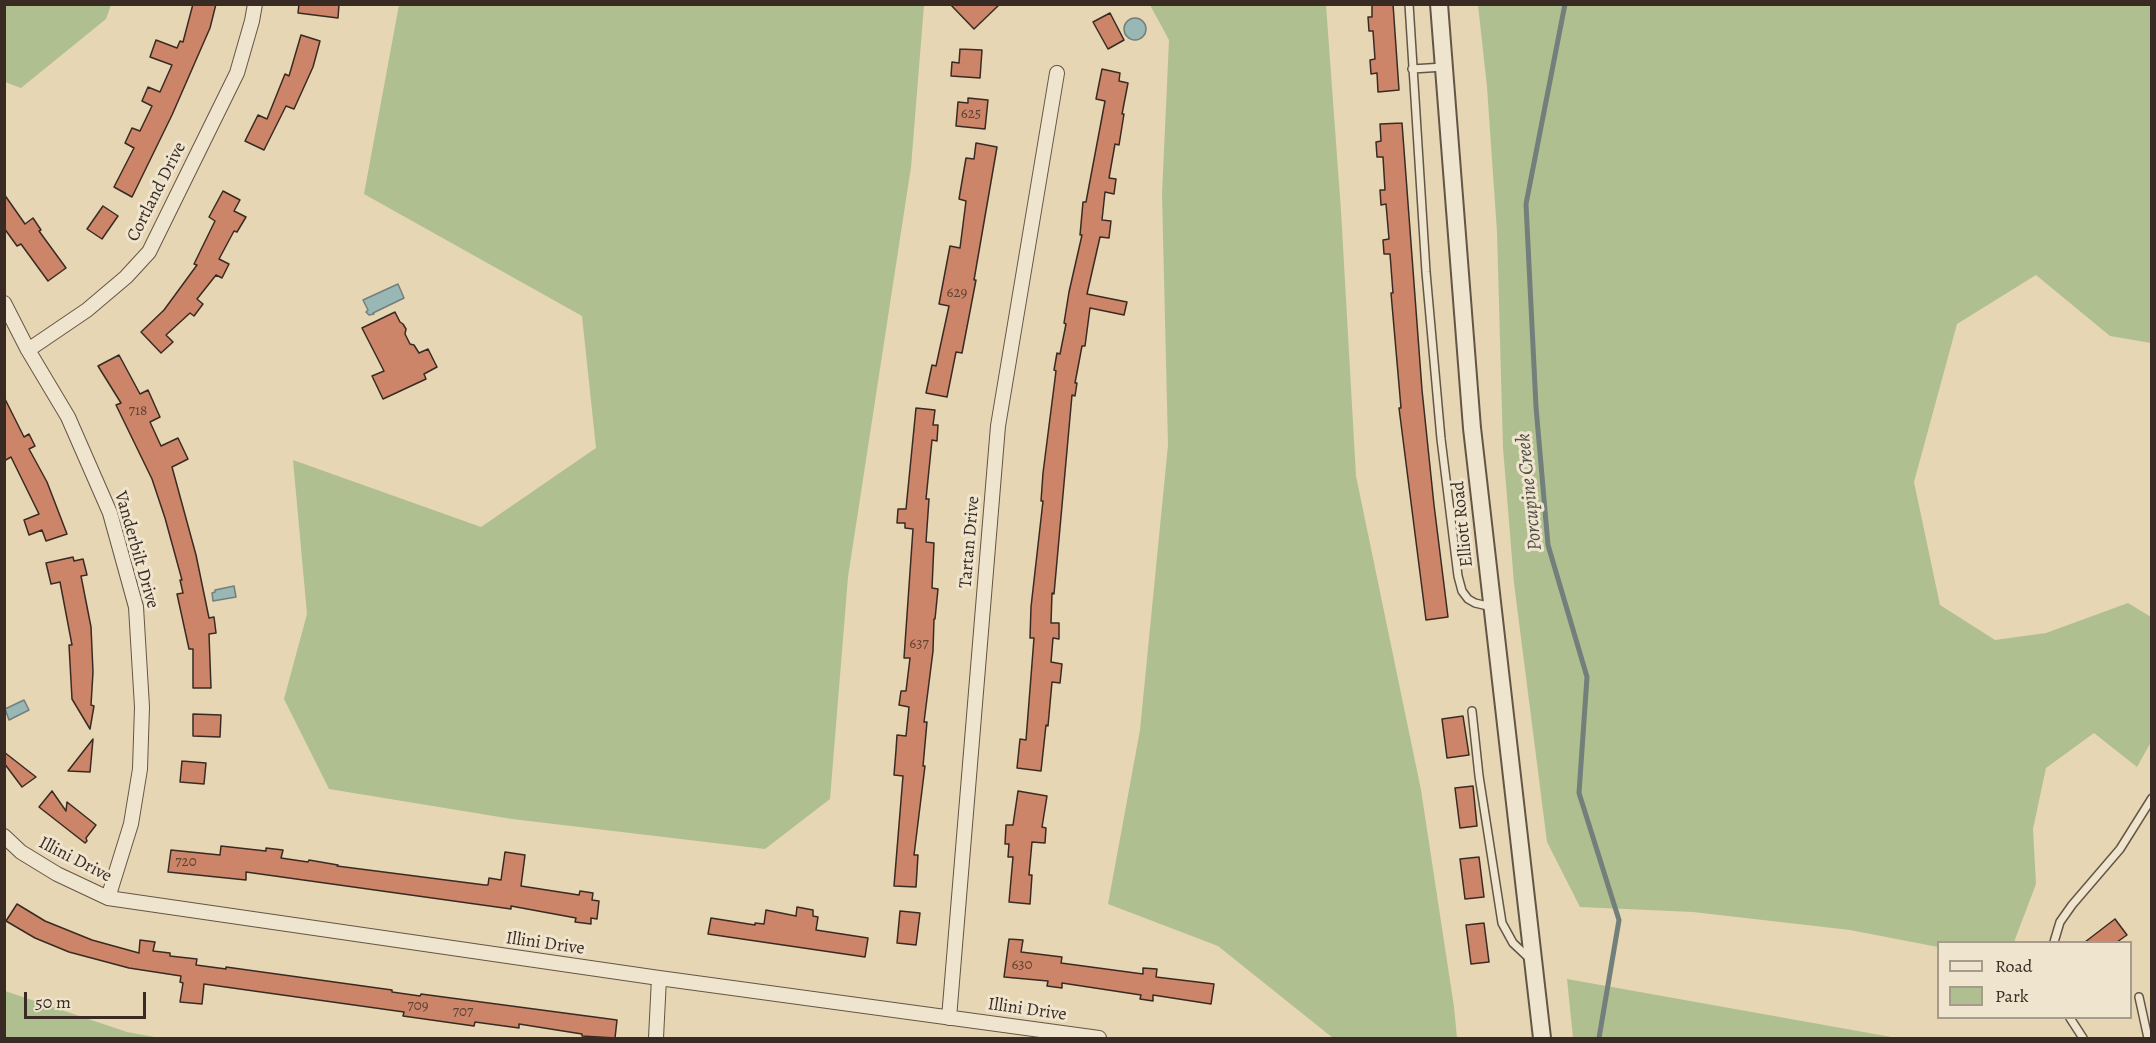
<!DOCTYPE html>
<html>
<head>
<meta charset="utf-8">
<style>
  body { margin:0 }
  #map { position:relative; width:2156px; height:1043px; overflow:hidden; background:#e6d6b3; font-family:Alegreya,serif }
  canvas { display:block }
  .frame { position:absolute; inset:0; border:6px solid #392b23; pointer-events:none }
  .legend { position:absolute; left:1937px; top:941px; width:195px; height:78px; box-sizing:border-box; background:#efe4ce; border:2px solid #a69a8a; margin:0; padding:8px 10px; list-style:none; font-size:18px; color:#392b23 }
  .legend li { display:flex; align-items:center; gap:12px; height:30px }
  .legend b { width:30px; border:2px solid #a69a8a }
  .scale { position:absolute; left:24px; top:992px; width:122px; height:27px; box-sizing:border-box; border:3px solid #392b23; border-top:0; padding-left:8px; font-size:18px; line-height:21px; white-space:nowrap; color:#392b23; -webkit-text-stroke:4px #efe4ce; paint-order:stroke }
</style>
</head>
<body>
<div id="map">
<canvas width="2156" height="1043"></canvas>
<div class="frame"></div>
<ul class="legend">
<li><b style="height:8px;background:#efe4ce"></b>Road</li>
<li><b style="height:16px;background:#b0bf90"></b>Park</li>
</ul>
<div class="scale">50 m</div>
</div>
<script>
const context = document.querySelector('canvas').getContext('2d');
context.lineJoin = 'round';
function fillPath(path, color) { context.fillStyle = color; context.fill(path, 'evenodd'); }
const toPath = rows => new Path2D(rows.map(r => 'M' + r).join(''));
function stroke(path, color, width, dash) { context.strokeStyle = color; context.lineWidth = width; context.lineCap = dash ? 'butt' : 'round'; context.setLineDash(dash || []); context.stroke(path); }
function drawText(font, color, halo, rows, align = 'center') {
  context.font = font + ' Alegreya,serif'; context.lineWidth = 6; context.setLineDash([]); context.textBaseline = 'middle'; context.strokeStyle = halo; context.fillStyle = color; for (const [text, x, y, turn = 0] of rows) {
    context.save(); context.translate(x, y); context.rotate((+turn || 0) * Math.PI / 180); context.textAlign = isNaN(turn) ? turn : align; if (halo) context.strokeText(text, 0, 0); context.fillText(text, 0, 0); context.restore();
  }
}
fillPath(toPath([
  [4,5,5,4,111,5,106,19,21,88,5,82],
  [399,5,924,5,911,167,848,577,830,799,765,849,512,819,329,789,284,699,307,614,293,460,481,527,596,448,582,316,364,194],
  [1150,5,1326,5,1341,211,1356,476,1421,790,1454,1007,1457,1038,1333,1038,1218,946,1108,904,1140,730,1168,445,1162,194,1169,40],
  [1478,5,2151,5,2151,343,2110,336,2036,275,1957,324,1914,482,1940,605,1995,640,2046,633,2128,603,2151,617,2151,742,2137,767,2094,733,2046,768,2033,829,2036,884,2014,942,1938,942,1938,947,1850,930,1693,912,1580,907,1547,842,1514,583,1503,448,1497,232,1487,87],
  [1567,979,1897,1038,1573,1038],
  [5,991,127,1032,160,1038,5,1038]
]), '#b0bf90');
const water = toPath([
  '1124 29a11 11 0 1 1 22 0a11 11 0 1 1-22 0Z',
  [398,284,404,298,373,313,374,314,369,315,366,312,368,310,363,300,398,284],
  [234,586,236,597,213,601,212,593,215,592,215,590,234,586],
  [24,700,29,710,9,720,5,709,24,700]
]);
fillPath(water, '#99b7b5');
stroke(water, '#737f7b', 1.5);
stroke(toPath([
  [1565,4,1526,204,1536,407,1548,545,1587,677,1579,793,1619,920,1599,1038]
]), '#737f7b', 5);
const building = toPath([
  [193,4,216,4,210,28,172,115,132,197,114,187,134,148,125,143,132,128,140,131,152,106,142,101,148,87,160,92,172,65,150,57,156,40,177,48,180,41,183,42,193,4],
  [299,4,339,4,338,18,298,13,299,4],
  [950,4,1000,4,974,29,950,4],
  [1372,4,1393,4,1399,90,1378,92,1377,73,1371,74,1370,60,1375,59,1373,31,1369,31,1368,17,1372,17,1372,4],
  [1110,13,1124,40,1108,49,1093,22,1110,13],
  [301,35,320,41,313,67,294,109,286,106,264,150,245,141,258,115,267,119,285,74,289,76,301,35],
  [960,49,982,50,980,78,951,76,952,62,959,63,960,49],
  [1102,69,1120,73,1119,81,1128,83,1122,114,1124,114,1119,145,1115,144,1109,178,1116,179,1114,194,1105,192,1102,220,1111,221,1109,238,1100,237,1087,294,1127,302,1124,315,1090,308,1085,346,1082,346,1075,383,1077,383,1075,396,1072,395,1054,594,1052,593,1051,623,1059,623,1059,639,1053,638,1051,662,1062,664,1060,683,1052,682,1048,726,1046,725,1041,771,1017,768,1020,739,1026,740,1034,638,1030,638,1031,607,1043,501,1041,501,1043,473,1056,371,1054,370,1057,353,1060,354,1066,324,1064,323,1069,292,1082,235,1080,235,1083,202,1086,202,1105,101,1096,99,1102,69],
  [968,98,988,100,985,129,956,126,958,102,968,103,968,98],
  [1402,123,1422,390,1434,505,1448,617,1426,620,1399,408,1401,408,1391,293,1393,293,1390,254,1384,254,1383,240,1389,239,1386,204,1381,205,1380,190,1385,190,1383,157,1377,157,1376,142,1381,141,1380,124,1402,123],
  [976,143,997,147,974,280,976,280,962,353,956,352,947,397,926,393,932,365,936,366,949,306,939,304,950,246,960,248,966,201,959,199,966,158,974,159,976,143],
  [223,191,240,200,234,211,246,217,237,232,234,231,219,259,229,264,222,278,216,275,197,299,203,304,194,316,190,313,166,335,173,342,161,353,141,332,164,310,197,265,194,264,215,221,209,217,223,191],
  [4,194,25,224,33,218,41,230,39,231,66,268,48,281,21,244,17,246,4,228,4,194],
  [103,206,118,216,102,239,87,229,103,206],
  [395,312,400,322,403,324,406,329,405,334,410,344,414,345,419,353,428,349,437,367,424,374,426,379,383,399,372,376,384,371,362,328,395,312],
  [119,355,140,394,148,390,160,417,150,422,161,446,178,438,188,459,172,467,196,555,209,618,214,617,216,633,209,634,211,688,193,688,193,649,189,649,177,594,183,593,180,580,182,580,165,518,152,479,116,405,121,403,98,366,119,355],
  [4,397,24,437,29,434,35,446,29,449,47,482,67,534,46,541,42,530,29,535,24,520,39,514,11,457,4,461,4,397],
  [916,408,935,410,933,425,938,425,937,441,932,440,926,499,929,499,926,542,934,543,932,588,938,589,935,619,934,619,933,651,924,722,927,722,923,766,925,766,914,855,918,855,916,887,894,886,903,776,894,775,896,750,897,735,906,736,909,707,899,705,901,691,906,691,910,658,904,658,913,529,905,528,905,523,897,523,898,509,906,509,916,408],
  [73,557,74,561,83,559,87,575,81,576,91,627,93,672,91,705,94,706,90,729,72,699,69,645,72,645,60,582,51,584,46,563,73,557],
  [193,714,221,715,220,737,193,736,193,714],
  [1463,716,1469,755,1447,758,1442,719,1463,716],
  [93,739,90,772,68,771,93,739],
  [4,752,36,777,22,787,4,763,4,752],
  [182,761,206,763,204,784,180,782,182,761],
  [1473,786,1477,826,1460,828,1455,788,1473,786],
  [52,791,66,811,67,802,96,825,86,838,87,841,85,843,39,807,52,791],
  [1018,791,1047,796,1042,827,1046,828,1045,843,1032,842,1029,875,1032,875,1030,904,1009,902,1013,857,1008,857,1009,844,1005,844,1006,825,1013,825,1018,791],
  [221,846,266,851,266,848,283,850,281,858,308,862,309,860,338,865,337,866,485,885,488,885,489,878,501,880,505,852,525,855,521,886,579,895,580,891,593,893,592,900,599,901,597,919,591,918,591,924,575,922,576,918,511,906,511,909,246,872,246,880,168,872,171,850,220,855,221,846],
  [1479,857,1484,897,1465,899,1460,859,1479,857],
  [17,904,45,921,92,940,139,953,140,940,155,942,153,951,170,953,170,956,197,959,196,965,226,969,226,967,392,990,392,992,420,996,421,994,617,1020,615,1038,582,1036,582,1034,519,1024,519,1028,475,1022,474,1026,403,1016,404,1012,204,984,202,1004,180,1002,183,983,180,982,181,976,129,968,69,952,35,938,6,921,17,904],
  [797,907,813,910,813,916,818,917,816,930,868,938,865,957,708,934,711,918,755,925,755,923,764,924,766,910,796,916,797,907],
  [900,911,920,913,916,945,897,943,900,911],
  [2115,919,2127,935,2117,942,2085,942,2115,919],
  [1484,923,1489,962,1471,964,1466,925,1484,923],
  [1009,939,1023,940,1021,952,1062,957,1061,963,1143,974,1143,968,1157,969,1156,977,1214,984,1211,1004,1153,995,1153,1001,1140,999,1141,995,1062,983,1062,988,1047,986,1048,981,1004,977,1009,939]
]);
fillPath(building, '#cc8569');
stroke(building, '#392b23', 1.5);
const service = toPath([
  [1409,4,1426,272,1441,439,1458,576,1462,591,1468,599,1475,603,1492,607],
  [1412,69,1444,67],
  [1472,711,1479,776,1502,923,1513,943,1530,959],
  [2054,942,2060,922,2072,905,2120,849,2152,798],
  [2139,997,2148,1038],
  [2070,1018,2083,1038]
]);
const minor = toPath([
  [4,303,28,350,68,417,110,513,136,607,142,707,140,769,131,824,108,898],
  [28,350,87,310,126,277,149,252,237,73,252,21,255,4],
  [4,836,21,852,57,874,108,898,659,978,1099,1038],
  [949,1018,998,426,1057,73],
  [656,1038,659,978]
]);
const tertiary = toPath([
  [1439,4,1472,428,1542,1038]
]);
stroke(service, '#645647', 10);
stroke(minor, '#645647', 16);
stroke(tertiary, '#645647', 20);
stroke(service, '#efe4ce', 7);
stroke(minor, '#efe4ce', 14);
stroke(tertiary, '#efe4ce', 16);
drawText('15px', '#5e4234', null, [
  ["625",971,114],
  ["629",957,293],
  ["718",138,411],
  ["637",919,644],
  ["720",186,862],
  ["630",1022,965],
  ["709",418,1006],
  ["707",463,1012]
]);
drawText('18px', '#392b23', '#efe4ce', [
  ["Cortland Drive",157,192,-63],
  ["Elliott Road",1463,524,-96],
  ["Tartan Drive",970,542,-85],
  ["Vanderbilt Drive",136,550,74],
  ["Illini Drive",75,860,27],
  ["Illini Drive",545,944,8],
  ["Illini Drive",1027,1010,8]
]);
drawText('italic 20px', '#514e48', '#efe4ce', [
  ["Porcupine Creek",1530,492,-96]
]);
</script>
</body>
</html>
